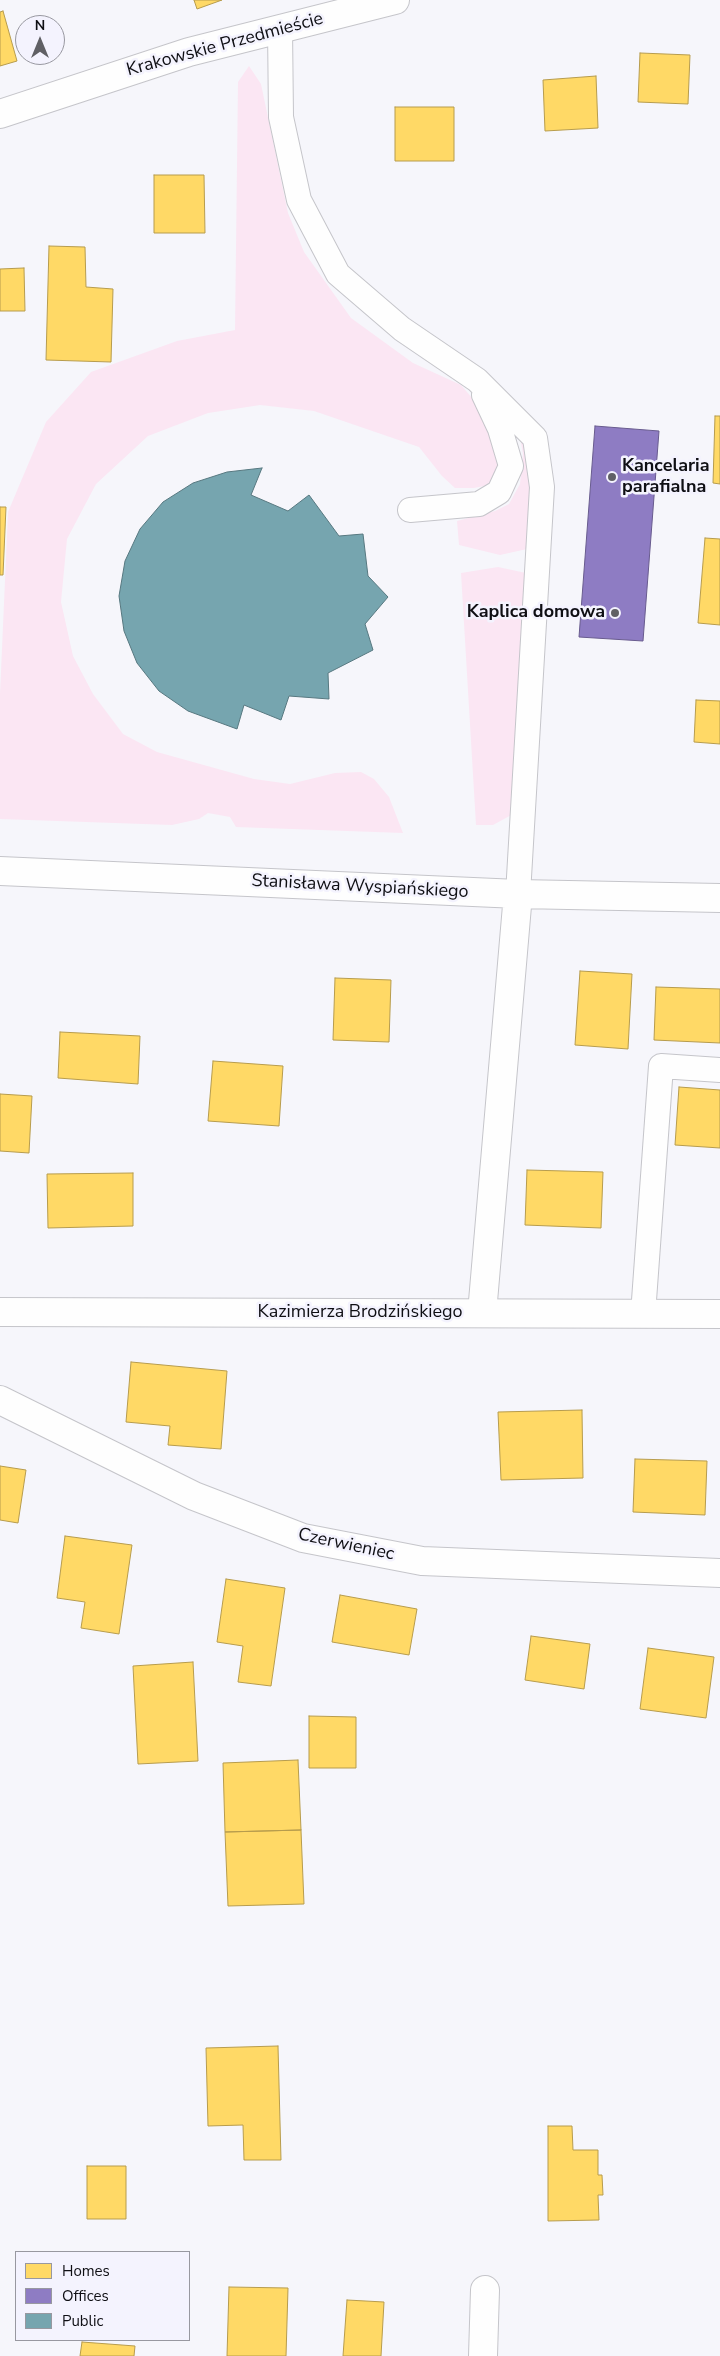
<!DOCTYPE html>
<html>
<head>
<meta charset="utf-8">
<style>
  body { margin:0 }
  #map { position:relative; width:720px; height:2356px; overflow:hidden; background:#f6f6fb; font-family:"Nunito Sans",sans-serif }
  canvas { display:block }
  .legend { position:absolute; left:15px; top:2251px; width:175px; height:90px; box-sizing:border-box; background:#f4f3fe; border:1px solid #9898a0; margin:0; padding:6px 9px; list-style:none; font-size:15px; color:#0f0f14 }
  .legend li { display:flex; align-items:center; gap:10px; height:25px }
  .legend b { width:25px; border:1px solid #9898a0 }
  .north { position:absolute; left:15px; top:15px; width:50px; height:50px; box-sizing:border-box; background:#f4f3fe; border:1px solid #9898a0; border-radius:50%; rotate:0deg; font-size:14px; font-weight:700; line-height:20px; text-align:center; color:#0f0f14 }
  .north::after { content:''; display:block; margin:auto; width:18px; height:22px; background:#606065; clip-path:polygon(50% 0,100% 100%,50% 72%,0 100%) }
</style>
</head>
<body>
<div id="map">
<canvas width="720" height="2356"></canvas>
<ul class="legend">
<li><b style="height:14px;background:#ffd966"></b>Homes</li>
<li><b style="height:14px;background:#8e7cc3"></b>Offices</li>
<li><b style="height:14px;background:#76a5af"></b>Public</li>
</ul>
<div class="north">N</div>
</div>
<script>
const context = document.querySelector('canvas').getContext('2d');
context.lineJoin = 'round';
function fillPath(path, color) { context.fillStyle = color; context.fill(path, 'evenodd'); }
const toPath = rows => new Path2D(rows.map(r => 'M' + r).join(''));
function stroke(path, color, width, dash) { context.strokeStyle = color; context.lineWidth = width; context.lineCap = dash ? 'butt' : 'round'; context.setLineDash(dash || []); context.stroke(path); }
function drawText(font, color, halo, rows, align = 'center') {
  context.font = font + ' "Nunito Sans",sans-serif'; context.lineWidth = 5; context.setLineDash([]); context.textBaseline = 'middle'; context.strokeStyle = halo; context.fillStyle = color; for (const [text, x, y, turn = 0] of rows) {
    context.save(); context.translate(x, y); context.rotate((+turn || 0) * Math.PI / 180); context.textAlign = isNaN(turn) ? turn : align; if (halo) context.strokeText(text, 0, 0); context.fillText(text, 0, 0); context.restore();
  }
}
fillPath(toPath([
  [249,66,261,84,288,213,304,252,351,318,413,363,461,385,479,406,498,436,501,470,495,484,474,488,455,488,442,476,419,447,314,411,260,405,208,413,148,436,96,484,67,539,61,602,73,656,93,694,123,734,157,752,254,779,290,784,335,773,361,772,374,779,389,797,403,833,236,827,230,817,208,813,199,819,172,825,0,819,0,694,8,512,46,422,91,372,177,341,235,330,238,82],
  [523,431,531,461,527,549,500,555,459,545,457,521,495,511,509,504,520,484,523,454,520,437],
  [498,567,526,573,515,813,493,825,476,825,461,573]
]), '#fbe6f3');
const homes = toPath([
  [194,0,222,0,197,9,194,0],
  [3,11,17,61,0,66,0,12,3,11],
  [640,53,690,55,688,104,638,102,640,53],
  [596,76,598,128,545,131,543,80,596,76],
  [395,107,454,107,454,161,395,161,395,107],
  [154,175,204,175,205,233,154,233,154,175],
  [49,246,85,247,86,287,113,289,111,362,46,360,49,246],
  [24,268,25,311,0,311,0,269,24,268],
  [715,416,720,416,720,484,713,483,715,416],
  [0,507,6,507,3,575,0,575,0,507],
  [705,538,720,539,720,625,698,623,705,538],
  [696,700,720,701,720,744,694,742,696,700],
  [580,971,632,974,628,1049,575,1045,580,971],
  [335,978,391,980,389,1042,333,1040,335,978],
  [656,987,720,989,720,1043,654,1040,656,987],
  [60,1032,140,1036,138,1084,58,1078,60,1032],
  [213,1061,283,1066,279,1126,208,1121,213,1061],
  [679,1087,720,1090,720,1148,675,1145,679,1087],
  [0,1094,32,1096,29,1153,0,1151,0,1094],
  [527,1170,603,1172,601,1228,525,1225,527,1170],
  [133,1173,133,1226,48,1228,47,1174,133,1173],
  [131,1362,227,1371,221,1449,168,1445,170,1426,126,1422,131,1362],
  [582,1410,583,1478,501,1480,498,1412,582,1410],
  [635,1459,707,1461,705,1515,633,1512,635,1459],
  [0,1466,26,1470,18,1523,0,1520,0,1466],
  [65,1536,132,1545,119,1634,81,1628,85,1602,57,1598,65,1536],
  [226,1579,285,1588,271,1686,238,1682,243,1646,217,1642,226,1579],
  [340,1595,417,1609,409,1655,332,1642,340,1595],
  [531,1636,590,1644,584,1689,525,1680,531,1636],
  [648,1648,714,1657,706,1718,640,1709,648,1648],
  [193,1662,198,1761,138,1764,133,1666,193,1662],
  [309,1716,356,1717,356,1768,309,1768,309,1716],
  [298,1760,301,1830,225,1832,223,1763,298,1760],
  [301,1830,304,1904,228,1906,225,1832,301,1830],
  [278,2046,281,2160,244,2160,243,2125,208,2126,206,2048,278,2046],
  [548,2126,572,2126,573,2150,598,2150,598,2175,602,2175,603,2195,598,2195,599,2220,548,2221,548,2126],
  [87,2166,126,2166,126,2219,87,2219,87,2166],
  [229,2287,288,2288,286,2356,227,2356,229,2287],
  [347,2300,384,2302,381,2356,343,2356,347,2300],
  [82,2342,135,2346,134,2356,80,2356,82,2342]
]);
fillPath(homes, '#ffd966');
stroke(homes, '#b79c4d', 1);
const offices = toPath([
  [595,426,659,431,643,641,579,637,595,426]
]);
fillPath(offices, '#8e7cc3');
stroke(offices, '#685b8e', 1);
const public = toPath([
  [262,468,251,495,288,511,309,495,339,536,363,534,368,576,388,597,365,624,373,650,328,673,329,699,289,696,281,720,244,705,237,729,188,711,159,691,137,663,124,631,119,596,125,561,140,529,163,502,193,483,227,472,262,468]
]);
fillPath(public, '#76a5af');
stroke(public, '#577880', 1);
const service = toPath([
  [280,29,281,117,299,200,338,274,402,329,477,380,535,438,542,487,518,894],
  [410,510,479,504,499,492,511,466,500,429,484,395],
  [643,1314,661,1066,720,1070]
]);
const minor = toPath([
  [0,114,189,52,395,0],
  [0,871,518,894,720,898],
  [482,1313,518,894],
  [0,1400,194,1496,303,1538,422,1561,720,1573],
  [483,2356,485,2290]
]);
const secondary = toPath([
  [0,1312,720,1314]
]);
stroke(service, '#c5c5ca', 26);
stroke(minor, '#c5c5ca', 30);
stroke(secondary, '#c5c5ca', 30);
stroke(service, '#fefefe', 24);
stroke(minor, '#fefefe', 28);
stroke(secondary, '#fefefe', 28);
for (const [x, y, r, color] of [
  [612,477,5,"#606065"],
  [615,613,5,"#606065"]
]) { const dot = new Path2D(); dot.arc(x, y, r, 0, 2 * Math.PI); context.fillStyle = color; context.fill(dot); stroke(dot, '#f4f3fe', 2); }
drawText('18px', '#0f0f14', '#f4f3fe', [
  ["Krakowskie Przedmieście",225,45,-15],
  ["Stanisława Wyspiańskiego",360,887,3],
  ["Kazimierza Brodzińskiego",360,1313],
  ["Czerwieniec",346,1545,12]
]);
drawText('bold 18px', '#0f0f14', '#f4f3fe', [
  ["Kancelaria",622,467],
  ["parafialna",622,488],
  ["Kaplica domowa",605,613,"right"]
], 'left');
</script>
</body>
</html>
